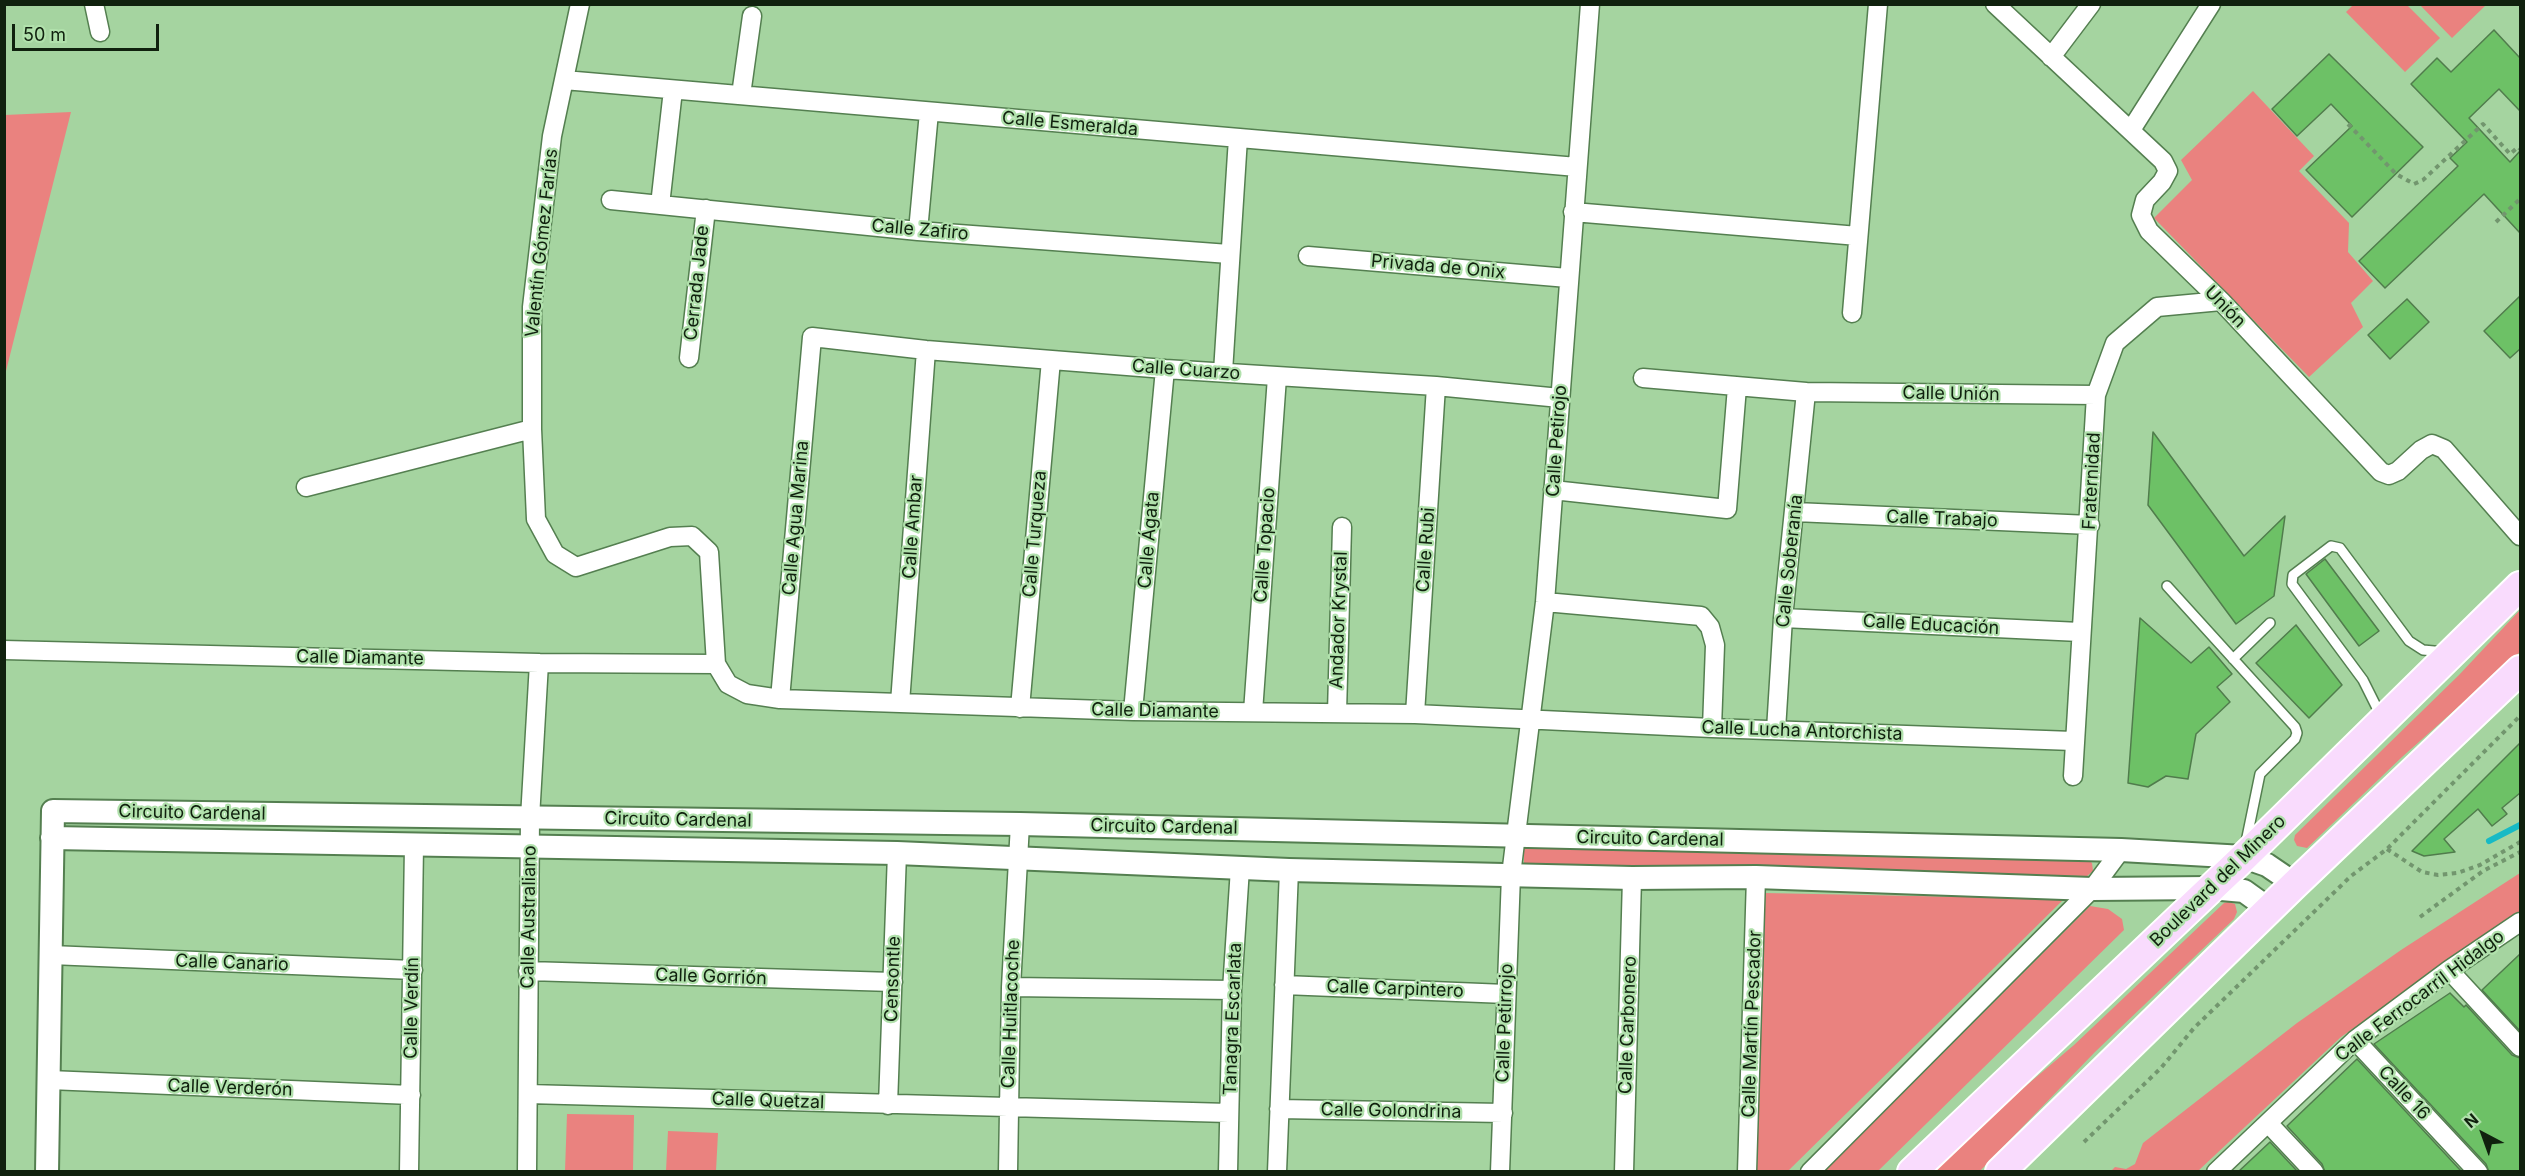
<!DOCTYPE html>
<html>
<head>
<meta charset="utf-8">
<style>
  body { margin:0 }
  #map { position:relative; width:2525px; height:1176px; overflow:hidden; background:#a5d4a0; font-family:Inter,sans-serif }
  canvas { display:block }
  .frame { position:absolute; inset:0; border:6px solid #10210e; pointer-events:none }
  .north { position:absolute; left:2453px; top:1104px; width:60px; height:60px; -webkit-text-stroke:4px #b1e1ac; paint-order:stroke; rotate:319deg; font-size:16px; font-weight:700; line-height:24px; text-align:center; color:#10210e }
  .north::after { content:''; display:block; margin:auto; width:21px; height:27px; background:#10210e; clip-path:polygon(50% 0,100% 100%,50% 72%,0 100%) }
  .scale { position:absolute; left:12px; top:24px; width:147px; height:27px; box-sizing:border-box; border:3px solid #10210e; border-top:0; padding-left:8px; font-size:18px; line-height:21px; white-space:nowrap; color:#10210e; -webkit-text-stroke:4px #b1e1ac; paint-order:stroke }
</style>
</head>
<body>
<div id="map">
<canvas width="2525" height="1176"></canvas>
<div class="frame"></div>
<div class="north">N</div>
<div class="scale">50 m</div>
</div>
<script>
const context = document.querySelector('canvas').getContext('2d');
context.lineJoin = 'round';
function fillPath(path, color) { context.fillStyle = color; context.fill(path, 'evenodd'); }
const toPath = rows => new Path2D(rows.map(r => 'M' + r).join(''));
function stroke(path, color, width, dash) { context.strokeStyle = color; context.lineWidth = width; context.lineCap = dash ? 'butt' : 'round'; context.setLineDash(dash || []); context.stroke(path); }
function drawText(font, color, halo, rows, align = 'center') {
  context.font = font + ' Inter,sans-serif'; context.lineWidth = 4.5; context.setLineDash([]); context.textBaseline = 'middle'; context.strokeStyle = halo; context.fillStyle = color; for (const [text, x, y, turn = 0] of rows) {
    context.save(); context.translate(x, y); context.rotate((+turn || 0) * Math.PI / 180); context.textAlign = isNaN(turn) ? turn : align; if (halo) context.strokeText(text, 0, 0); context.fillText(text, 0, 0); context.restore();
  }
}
fillPath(toPath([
  [2353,5,2407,5,2440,38,2405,72,2346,12],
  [2420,5,2486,5,2452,38],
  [2253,91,2314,156,2299,171,2349,223,2348,252,2373,281,2351,303,2363,327,2309,377,2154,218,2192,180,2181,160],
  [71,112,6,371,5,380,5,115],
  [2520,610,2520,652,2402,757,2307,848,2297,846,2294,840,2295,835,2459,675],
  [1524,846,2086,858,2092,863,2093,871,2087,876,1524,865],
  [2520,873,2520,911,2341,1037,2198,1171,2110,1172,2115,1167,2126,1169,2135,1164,2143,1143,2297,1023,2401,950],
  [1764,893,2064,899,1788,1171,1754,1172],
  [2228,902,2235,904,2237,912,2234,919,2095,1052,1980,1171,1934,1172,2001,1107,2074,1045,2224,903],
  [2090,906,2108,909,2122,919,2124,930,1878,1171,1825,1171],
  [567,1114,634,1115,633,1171,565,1171],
  [668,1131,718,1133,716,1171,666,1171]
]), '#ea827f');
stroke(toPath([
  [2489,841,2520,825]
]), '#17bac5', 6);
const building = toPath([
  [2494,30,2520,58,2520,111,2499,89,2469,118,2510,162,2520,151,2520,233,2484,194,2385,288,2359,261,2458,166,2450,158,2467,142,2411,84,2437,58,2451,72,2494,30],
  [2329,54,2423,147,2352,217,2306,170,2352,126,2331,104,2297,136,2272,109,2329,54],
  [2520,296,2520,349,2510,358,2484,331,2520,296],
  [2407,299,2429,322,2390,359,2368,335,2407,299],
  [2153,432,2244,556,2285,516,2274,596,2236,624,2148,505,2153,432],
  [2325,559,2379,631,2359,646,2306,574,2325,559],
  [2140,618,2191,663,2209,647,2232,674,2217,687,2230,702,2196,734,2188,779,2166,776,2148,787,2128,783,2140,618],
  [2296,625,2342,685,2309,718,2256,663,2296,625],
  [2520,743,2520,793,2502,808,2507,814,2492,826,2478,809,2444,839,2455,852,2424,856,2412,851,2520,743],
  [2520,954,2520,1031,2482,990,2520,954],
  [2450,993,2464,1007,2466,1005,2512,1055,2520,1058,2520,1172,2489,1172,2486,1164,2374,1044,2450,993],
  [2357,1059,2462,1172,2325,1172,2322,1164,2287,1126,2357,1059],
  [2270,1142,2298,1172,2238,1172,2270,1142]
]);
fillPath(building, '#6dc166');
stroke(building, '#507c4c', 1.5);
const service = toPath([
  [2167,586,2295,727,2297,733,2295,739,2260,774,2246,842],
  [2233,659,2270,623],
  [2381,716,2363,680,2292,584,2293,575,2331,546,2340,548,2409,641,2423,650,2445,652]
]);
const minor = toPath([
  [94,4,100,32],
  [580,4,552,136,532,307,532,429,536,519,555,554,576,567,670,537,692,536,709,552,716,664,728,684,747,694,780,699,900,703,1133,711,1415,714,1712,728,2073,741],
  [1995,4,2163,161,2168,171,2162,182,2145,200,2141,215,2149,231,2221,301,2381,472,2389,475,2398,471,2421,450,2432,444,2444,449,2520,536],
  [2051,57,2091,4],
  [564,80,1577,167],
  [741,95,752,16],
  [2131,130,2211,4],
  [611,200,918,231,1229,254],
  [660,205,673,90],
  [1573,212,1858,236],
  [918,231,929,112],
  [1308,256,1568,278],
  [1852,313,1878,4],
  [689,358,706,209],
  [1223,372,1238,138],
  [1643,378,1806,392,2096,395],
  [306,487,532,429],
  [1553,490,1727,509,1737,387],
  [1795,512,2090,525],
  [1545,602,1701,616,1710,627,1715,645,1712,728],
  [1783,618,2080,632],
  [4,650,539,663,716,664],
  [780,699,812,337,926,350,1165,369,1436,386,1560,398],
  [900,703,926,350],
  [1020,708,1051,360],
  [1133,711,1165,369],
  [1253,712,1277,377],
  [1337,713,1342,527],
  [1415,714,1436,386],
  [1776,730,1783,618,1806,392],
  [2073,776,2096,395,2115,343,2157,307,2221,301],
  [51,955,413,970],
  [2449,970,2520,1047],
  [528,971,893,982],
  [1284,985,1506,994],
  [1011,987,1232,990],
  [2355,1040,2478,1172],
  [49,1080,411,1095],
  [528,1094,1229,1113],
  [888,1105,897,853],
  [1279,1109,1503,1113],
  [2268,1123,2314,1172],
  [409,1172,414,845],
  [527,1172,530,818,539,663],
  [1008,1172,1011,987,1020,824],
  [1228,1172,1232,990,1240,868],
  [1277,1172,1289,870],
  [1500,1172,1511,875,1545,602,1590,4],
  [1624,1172,1632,878],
  [1747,1172,1756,877],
  [1810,1172,2092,889,2121,850],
  [2216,1172,2355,1040,2449,970,2520,922]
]);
const tertiary = toPath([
  [52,838,897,853,1289,870,1632,878,1756,877,2092,889,2210,888,2244,891,2269,909],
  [47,1172,53,811,1020,824,2121,850,2244,857,2267,865,2295,884]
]);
const primary = toPath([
  [1912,1172,2244,857,2520,586],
  [2000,1172,2295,884,2520,670]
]);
stroke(service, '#547f50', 12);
stroke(minor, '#547f50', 21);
stroke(tertiary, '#547f50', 26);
stroke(primary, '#fff', 32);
stroke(toPath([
  [2348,124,2396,174,2414,184,2423,180,2483,124,2510,154,2518,147,2520,149],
  [2496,222,2520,199],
  [2387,849,2422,872,2438,875,2457,873,2480,865,2520,842],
  [2420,917,2483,871,2520,852],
  [2084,1142,2161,1068,2194,1028,2351,876,2387,849,2520,716]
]), '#72966e', 4, [4.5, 4.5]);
stroke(service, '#fff', 9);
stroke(minor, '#fff', 18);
stroke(tertiary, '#fff', 22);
stroke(primary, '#f9dbfd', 28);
drawText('18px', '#10210e', '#b1e1ac', [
  ["Calle Esmeralda",1070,124,5],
  ["Calle Zafiro",920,230,5],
  ["Valentín Gómez Farías",542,243,-84],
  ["Privada de Onix",1438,267,5],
  ["Cerrada Jade",697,283,-84],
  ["Unión",2225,307,46],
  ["Calle Cuarzo",1186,370,4],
  ["Calle Unión",1951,394,1],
  ["Calle Petirojo",1557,441,-86],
  ["Fraternidad",2092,481,-87],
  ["Calle Agua Marina",796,518,-85],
  ["Calle Trabajo",1942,519,2],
  ["Calle Ambar",913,527,-86],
  ["Calle Turqueza",1035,534,-85],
  ["Calle Ágata",1149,540,-85],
  ["Calle Topacio",1265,545,-86],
  ["Calle Rubi",1426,550,-86],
  ["Calle Soberanía",1790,561,-84],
  ["Andador Krystal",1339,620,-88],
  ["Calle Educación",1931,625,3],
  ["Calle Diamante",360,658,1],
  ["Calle Diamante",1155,711,1],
  ["Calle Lucha Antorchista",1802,731,2],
  ["Circuito Cardenal",192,813,1],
  ["Circuito Cardenal",678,820,1],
  ["Circuito Cardenal",1164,827,1],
  ["Circuito Cardenal",1650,839,1],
  ["Boulevard del Minero",2218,881,-44],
  ["Calle Australiano",529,917,-89],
  ["Calle Canario",232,963,2],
  ["Calle Gorrión",711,977,2],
  ["Censontle",893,979,-88],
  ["Calle Carpintero",1395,989,2],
  ["Calle Ferrocarril Hidalgo",2420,996,-37],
  ["Calle Verdín",412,1008,-89],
  ["Calle Huitlacoche",1011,1014,-88],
  ["Tanagra Escarlata",1233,1019,-88],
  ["Calle Petirrojo",1505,1023,-88],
  ["Calle Martín Pescador",1752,1024,-88],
  ["Calle Carbonero",1628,1025,-88],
  ["Calle Verderón",230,1088,2],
  ["Calle 16",2404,1093,47],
  ["Calle Quetzal",768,1101,2],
  ["Calle Golondrina",1391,1111,1]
]);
</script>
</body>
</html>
